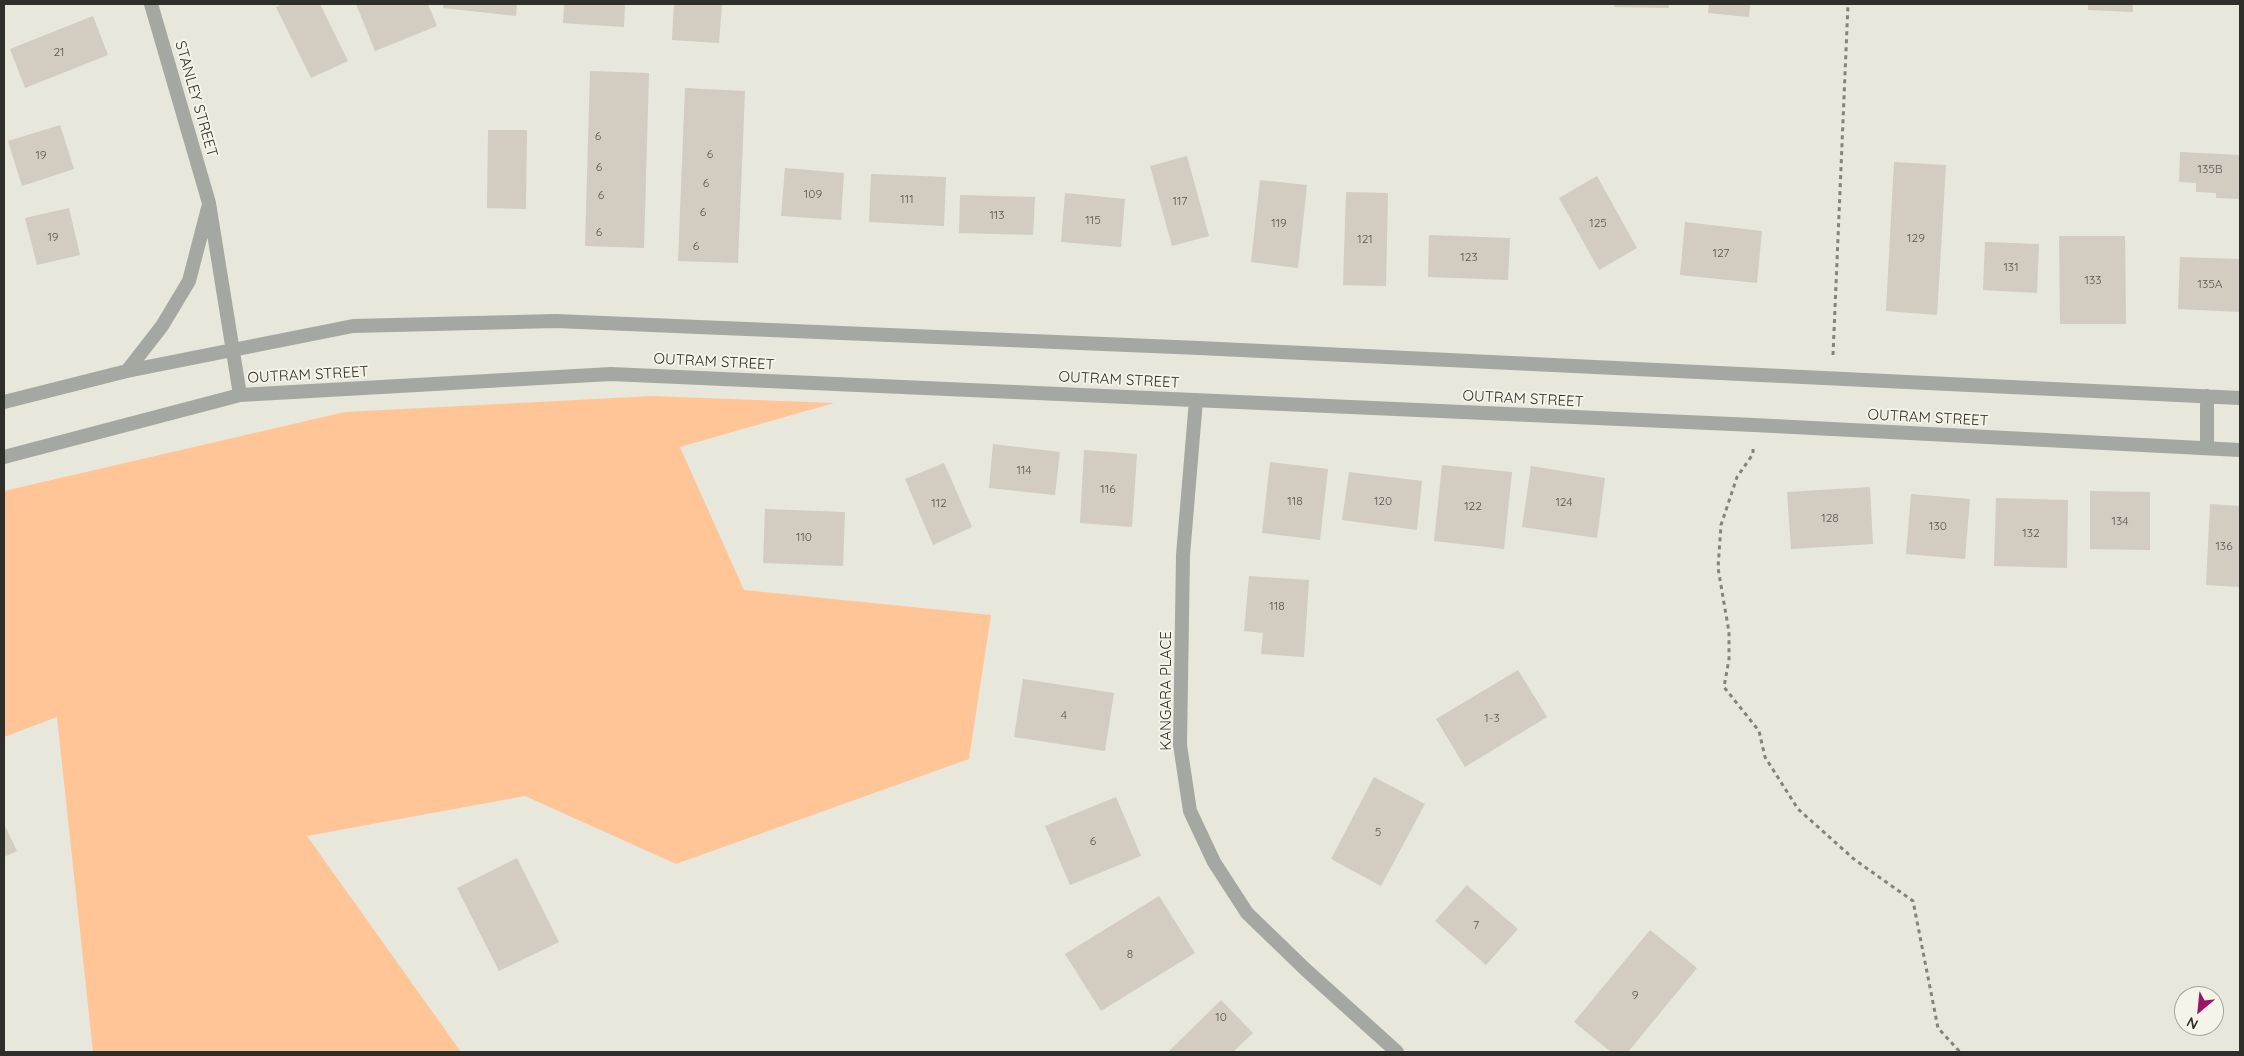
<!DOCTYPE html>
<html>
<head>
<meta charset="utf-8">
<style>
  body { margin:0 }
  #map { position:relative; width:2244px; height:1056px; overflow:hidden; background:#e8e7db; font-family:Quicksand,sans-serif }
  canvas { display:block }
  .frame { position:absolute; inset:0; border:5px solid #2e2e2a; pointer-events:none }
  .north { position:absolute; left:2174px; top:986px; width:50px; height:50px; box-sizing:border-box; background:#f5f4e8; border:1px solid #a5a59c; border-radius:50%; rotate:208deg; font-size:14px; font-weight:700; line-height:20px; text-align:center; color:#2e2e2a }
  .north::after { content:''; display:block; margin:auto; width:18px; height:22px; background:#9c1465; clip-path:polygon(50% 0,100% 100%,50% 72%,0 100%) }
</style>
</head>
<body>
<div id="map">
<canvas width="2244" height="1056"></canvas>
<div class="frame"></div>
<div class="north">N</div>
</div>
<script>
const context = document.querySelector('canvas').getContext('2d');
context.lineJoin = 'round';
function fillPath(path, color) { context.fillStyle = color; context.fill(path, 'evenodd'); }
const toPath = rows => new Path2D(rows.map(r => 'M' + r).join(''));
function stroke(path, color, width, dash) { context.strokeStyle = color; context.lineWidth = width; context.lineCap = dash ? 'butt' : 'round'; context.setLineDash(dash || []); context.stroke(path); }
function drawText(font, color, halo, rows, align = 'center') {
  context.font = font + ' Quicksand,sans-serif'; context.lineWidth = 4; context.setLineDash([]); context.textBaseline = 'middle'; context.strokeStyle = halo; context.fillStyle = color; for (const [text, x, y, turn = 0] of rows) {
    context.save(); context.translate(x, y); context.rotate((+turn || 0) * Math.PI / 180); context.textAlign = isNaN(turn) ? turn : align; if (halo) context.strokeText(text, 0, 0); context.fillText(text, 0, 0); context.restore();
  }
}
fillPath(toPath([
  [653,396,834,403,680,447,744,590,991,615,969,759,676,864,525,796,307,836,461,1052,93,1052,57,717,4,737,4,491,345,412]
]), '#ffc597');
fillPath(toPath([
  [282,4,320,4,348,61,311,78,276,7],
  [356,4,428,4,437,26,375,51],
  [443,4,517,4,516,16,443,8],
  [564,4,625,4,624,27,563,23],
  [674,4,722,4,719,43,672,40],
  [1614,4,1669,4,1669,8,1614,7],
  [1709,4,1750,4,1749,17,1708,13],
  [2088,4,2133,4,2133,12,2088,10],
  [93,16,108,55,25,88,10,49],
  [590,71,649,73,644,248,585,246],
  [685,88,745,91,738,263,678,261],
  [60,125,74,169,22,186,8,141],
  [488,130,527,130,526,209,487,208],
  [2180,152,2240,155,2240,199,2216,198,2216,193,2196,192,2196,183,2179,182],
  [1187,156,1209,236,1172,246,1150,166],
  [1894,162,1946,165,1937,315,1886,311],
  [785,168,844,173,841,220,781,216],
  [871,174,946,177,944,226,869,222],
  [1597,176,1637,248,1599,270,1559,198],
  [1260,180,1307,185,1298,268,1251,262],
  [1346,192,1388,193,1386,286,1343,285],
  [1065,193,1125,199,1121,247,1061,242],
  [960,195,1035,197,1033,235,959,233],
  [69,208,80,255,37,265,25,218],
  [1685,222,1762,231,1757,283,1680,275],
  [1429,235,1510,238,1508,280,1428,277],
  [2059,236,2125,236,2126,324,2060,324],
  [1985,242,2039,244,2037,293,1983,290],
  [2180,257,2240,259,2240,312,2178,309],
  [993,444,1060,452,1055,495,989,488],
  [1084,450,1137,454,1132,527,1080,523],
  [1270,462,1328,469,1320,540,1262,533],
  [944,463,972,527,933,545,905,479],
  [1442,465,1512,472,1504,549,1434,541],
  [1531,466,1605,478,1597,538,1522,527],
  [1349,472,1422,481,1417,530,1342,520],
  [1870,487,1873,544,1791,549,1787,492],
  [2090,491,2150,492,2150,550,2090,549],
  [1911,494,1970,499,1965,559,1906,554],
  [1996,498,2068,500,2067,568,1994,566],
  [2210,504,2240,506,2240,587,2206,585],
  [765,509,845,512,843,566,763,563],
  [1249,576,1309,580,1304,657,1261,654,1263,633,1244,631],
  [1518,670,1547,717,1465,767,1436,719],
  [1023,679,1114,693,1105,751,1014,737],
  [1374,777,1425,804,1381,886,1331,859],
  [1116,797,1141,856,1070,885,1045,826],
  [4,824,17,851,4,857],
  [517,858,559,942,499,971,457,888],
  [1467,885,1518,929,1486,965,1435,921],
  [1159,896,1195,953,1101,1011,1065,954],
  [1650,930,1697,968,1628,1052,1611,1052,1574,1022],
  [1221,1000,1253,1033,1233,1052,1168,1052]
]), '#d2ccc1');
stroke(toPath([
  [1833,355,1848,4],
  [1753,449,1753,454,1737,477,1721,525,1718,568,1729,632,1729,659,1724,687,1759,731,1765,757,1798,809,1855,860,1913,901,1938,1028,1960,1052]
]), '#83837b', 3, [4, 4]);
stroke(toPath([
  [151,4,209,203,240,395],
  [127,371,162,326,189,281,208,208],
  [2207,396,2207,448],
  [1196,400,1183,555,1180,745,1190,811,1214,862,1247,913,1306,970,1397,1052],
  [4,402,127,371,353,326,556,321,1199,348,2240,398],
  [4,457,240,395,611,374,1754,425,2240,450]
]), '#a5a7a2', 14);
drawText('12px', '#575650', null, [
  ["21",59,52],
  ["6",598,136],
  ["6",710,154],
  ["19",41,155],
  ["6",599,167],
  ["135B",2210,169],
  ["6",706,183],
  ["109",813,194],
  ["6",601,195],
  ["111",907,199],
  ["117",1180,201],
  ["6",703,212],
  ["113",997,215],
  ["115",1093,220],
  ["119",1279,223],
  ["125",1598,223],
  ["6",599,232],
  ["19",53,237],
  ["129",1916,238],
  ["121",1365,239],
  ["6",696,246],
  ["127",1721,253],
  ["123",1469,257],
  ["131",2011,267],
  ["133",2093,280],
  ["135A",2210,284],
  ["114",1024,470],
  ["116",1108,489],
  ["118",1295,501],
  ["120",1383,501],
  ["124",1564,502],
  ["112",939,503],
  ["122",1473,506],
  ["128",1830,518],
  ["134",2120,521],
  ["130",1938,526],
  ["132",2031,533],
  ["110",804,537],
  ["136",2224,546],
  ["118",1277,606],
  ["4",1064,715],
  ["1-3",1492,718],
  ["5",1378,832],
  ["6",1093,841],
  ["7",1476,925],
  ["8",1130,954],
  ["9",1635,995],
  ["10",1221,1017]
]);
drawText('15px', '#2e2e2a', '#f5f4e8', [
  ["STANLEY STREET",196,99,74],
  ["OUTRAM STREET",714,362,3],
  ["OUTRAM STREET",308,375,-3],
  ["OUTRAM STREET",1119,380,3],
  ["OUTRAM STREET",1523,399,3],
  ["OUTRAM STREET",1928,418,3],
  ["KANGARA PLACE",1166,691,-90]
]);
</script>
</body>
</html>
